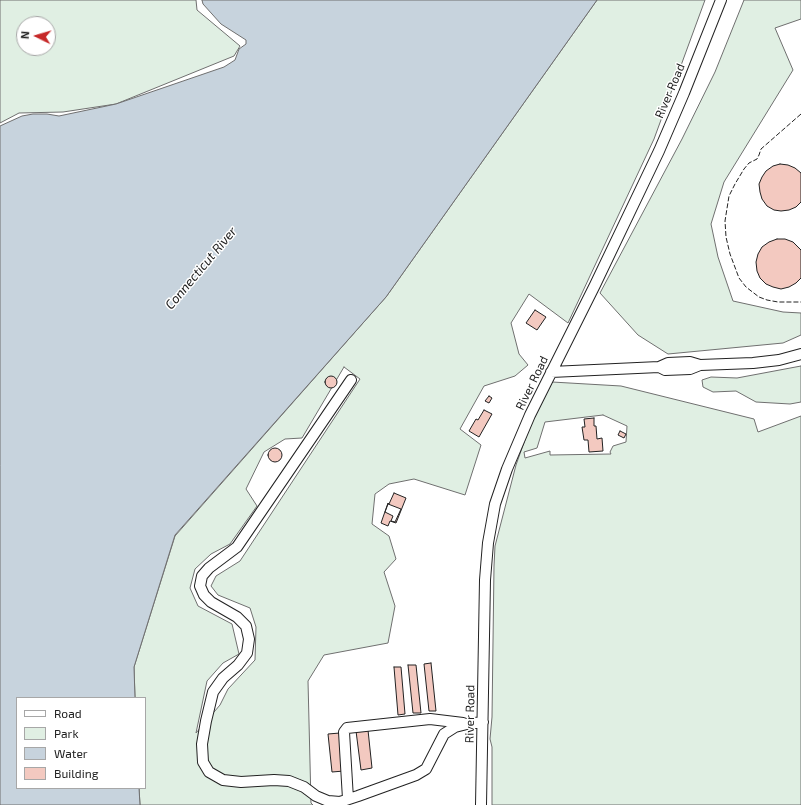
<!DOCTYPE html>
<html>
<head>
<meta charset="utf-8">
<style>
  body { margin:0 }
  #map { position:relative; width:801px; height:805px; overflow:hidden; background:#fff; font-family:"Exo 2",sans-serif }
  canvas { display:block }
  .legend { position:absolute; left:16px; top:697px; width:130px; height:92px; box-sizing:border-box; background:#fff; border:1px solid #a7a7a7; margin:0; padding:5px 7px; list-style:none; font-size:12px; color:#222 }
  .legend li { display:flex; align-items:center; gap:8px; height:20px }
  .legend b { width:20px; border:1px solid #a7a7a7 }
  .north { position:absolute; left:16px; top:16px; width:40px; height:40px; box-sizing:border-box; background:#fff; border:1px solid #a7a7a7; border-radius:50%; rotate:275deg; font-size:11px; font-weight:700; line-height:16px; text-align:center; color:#222 }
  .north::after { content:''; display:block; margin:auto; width:14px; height:18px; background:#c62828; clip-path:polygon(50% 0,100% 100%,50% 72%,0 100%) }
</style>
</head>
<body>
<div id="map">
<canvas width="801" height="805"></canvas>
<ul class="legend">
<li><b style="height:5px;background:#fff"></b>Road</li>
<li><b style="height:11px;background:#e0efe3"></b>Park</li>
<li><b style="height:11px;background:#c7d3dd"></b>Water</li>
<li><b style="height:11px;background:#f3c9c0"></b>Building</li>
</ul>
<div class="north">N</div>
</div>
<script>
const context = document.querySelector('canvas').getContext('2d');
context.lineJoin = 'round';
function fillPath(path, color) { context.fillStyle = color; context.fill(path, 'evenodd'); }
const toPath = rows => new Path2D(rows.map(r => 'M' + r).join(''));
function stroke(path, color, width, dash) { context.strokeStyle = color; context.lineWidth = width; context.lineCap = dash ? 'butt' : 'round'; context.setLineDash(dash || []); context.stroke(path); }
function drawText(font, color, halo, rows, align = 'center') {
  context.font = font + ' "Exo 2",sans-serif'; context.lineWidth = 3; context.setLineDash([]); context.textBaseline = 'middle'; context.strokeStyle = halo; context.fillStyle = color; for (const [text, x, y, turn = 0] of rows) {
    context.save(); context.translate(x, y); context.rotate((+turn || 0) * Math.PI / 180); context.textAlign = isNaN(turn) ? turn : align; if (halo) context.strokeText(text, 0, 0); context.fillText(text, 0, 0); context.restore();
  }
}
const green = toPath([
  [0,0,196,0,197,10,240,46,234,56,116,104,63,112,19,113,0,123,0,0],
  [24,24,48,24,48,48,24,48,24,24],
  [597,0,705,0,654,139,568,323,529,294,511,323,519,354,528,365,515,376,484,386,460,429,481,445,465,495,414,479,389,484,375,494,372,524,389,536,396,559,384,572,395,606,388,643,324,655,308,681,311,803,313,805,140,805,139,788,145,788,145,698,135,698,134,667,175,536,386,297,597,0],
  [344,367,360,379,240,561,216,576,211,586,218,595,250,608,256,627,255,660,228,689,220,705,196,733,207,681,223,663,239,654,232,624,198,606,190,588,195,569,211,554,230,544,257,506,246,489,264,452,285,439,302,438,344,367],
  [744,0,801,0,801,19,775,28,793,70,724,182,711,224,718,257,733,301,783,312,801,313,801,335,783,343,668,354,638,335,600,293,682,139,715,72,744,0],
  [801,366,801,402,790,404,756,402,736,391,713,392,703,387,702,380,711,377,737,378,801,366],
  [552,382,621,386,754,419,758,432,801,416,801,805,492,805,492,747,490,739,492,717,494,566,495,546,516,465,532,420,552,382],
  [603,415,627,426,626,442,613,446,610,452,611,454,550,455,550,451,525,458,524,452,537,448,545,422,603,415]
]);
fillPath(green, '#e0efe3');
stroke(green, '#6f6f6f', 1);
const water = toPath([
  [202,0,597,0,386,297,175,535,134,667,135,698,17,698,17,788,139,788,140,805,0,805,0,126,22,116,33,114,47,114,59,116,116,104,224,67,235,60,239,49,246,44,246,40,221,24,203,4,202,0]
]);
fillPath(water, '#c7d3dd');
stroke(water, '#6f6f6f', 1);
const building = toPath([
  [780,164,788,165,795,168,801,173,801,202,796,207,789,210,781,211,774,210,767,206,762,199,760,192,759,184,762,177,766,171,773,166,780,164],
  [777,239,785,239,793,242,801,250,801,278,796,283,789,287,781,289,773,287,766,284,760,278,757,271,756,262,758,254,762,247,769,242,777,239],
  [535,310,546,317,537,330,526,323,535,310],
  '325 382a6 6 0 1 1 12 0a6 6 0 1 1-12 0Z',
  [489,396,492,398,489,403,485,401,489,396],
  [484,410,492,414,479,437,469,431,476,419,478,420,484,410],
  [594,418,594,426,596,426,597,439,602,438,603,451,589,452,588,440,584,440,582,427,585,427,584,419,594,418],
  [620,431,626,434,624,438,618,435,620,431],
  '268 455a7 7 0 1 1 14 0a7 7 0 1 1-14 0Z',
  [394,493,406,498,396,523,390,521,388,526,381,523,388,503,389,504,394,493],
  [388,504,401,509,395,522,391,521,393,516,385,512,388,504],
  [431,663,436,711,429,711,424,664,431,663],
  [408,665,416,665,421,713,413,713,408,665],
  [394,667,401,667,405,714,398,715,394,667],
  [368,730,372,768,361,770,356,731,368,730],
  [340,733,344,771,332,772,328,734,340,733]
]);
fillPath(building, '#f3c9c0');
stroke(building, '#222', 1);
const minor = toPath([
  [659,367,665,370,690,369,700,365,753,363,779,360,801,354],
  [551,372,659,367,668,363,690,362,700,365],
  [351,380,237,547,209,568,202,576,200,586,204,595,211,602,237,617,246,626,249,639,247,653,238,665,223,678,213,692,206,721,202,744,203,762,209,772,223,780,241,782,274,780,289,781,304,787,316,796,328,801,340,802,358,796,416,775,426,769,444,734,455,727,467,724,483,722],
  [348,799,344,732,347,728,430,719,463,723],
  [481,805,485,580,488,543,495,504,507,469,530,415,595,285,659,151,684,93,721,0]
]);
stroke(minor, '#222', 12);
stroke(minor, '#fff', 10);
stroke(toPath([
  [801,114,761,149,759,155,757,159,749,163,744,169,735,184,729,196,725,221,726,237,730,254,739,278,746,287,759,297,767,300,778,302,801,302]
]), '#222', 1, [5, 2]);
drawText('12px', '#222', '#fff', [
  ["River Road",670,91,-67],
  ["River Road",532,383,-64],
  ["River Road",470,714,-89]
]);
drawText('italic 13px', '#222', '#fff', [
  ["Connecticut River",201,268,-50]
]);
</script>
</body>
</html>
